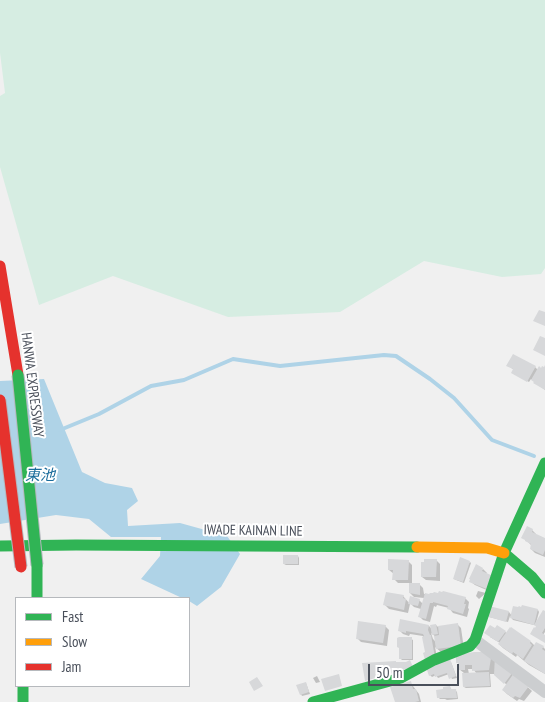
<!DOCTYPE html>
<html>
<head>
<meta charset="utf-8">
<style>
  body { margin:0 }
  #map { position:relative; width:545px; height:702px; overflow:hidden; background:#f0f0f0; font-family:"PT Sans Narrow",sans-serif }
  canvas { display:block }
  .legend { position:absolute; left:15px; top:597px; width:175px; height:90px; box-sizing:border-box; background:#fff; border:1px solid #b6b9bd; margin:0; padding:6px 9px; list-style:none; font-size:15px; color:#494f5a }
  .legend li { display:flex; align-items:center; gap:10px; height:25px }
  .legend b { width:25px; border:1px solid #b6b9bd }
  .scale { position:absolute; left:368px; top:664px; width:91px; height:22px; box-sizing:border-box; border:2px solid #494f5a; border-top:0; padding-left:6px; font-size:15px; line-height:18px; white-space:nowrap; color:#494f5a; -webkit-text-stroke:4px #fff; paint-order:stroke }
</style>
</head>
<body>
<div id="map">
<canvas width="545" height="702"></canvas>
<ul class="legend">
<li><b style="height:6px;background:#30b455"></b>Fast</li>
<li><b style="height:6px;background:#ff9f0a"></b>Slow</li>
<li><b style="height:6px;background:#e5322d"></b>Jam</li>
</ul>
<div class="scale">50 m</div>
</div>
<script>
const context = document.querySelector('canvas').getContext('2d');
context.lineJoin = 'round';
function fillPath(path, color) { context.fillStyle = color; context.fill(path, 'evenodd'); }
const toPath = rows => new Path2D(rows.map(r => 'M' + r).join(''));
function stroke(path, color, width, dash) { context.strokeStyle = color; context.lineWidth = width; context.lineCap = dash ? 'butt' : 'round'; context.setLineDash(dash || []); context.stroke(path); }
function drawText(font, color, halo, rows, align = 'center') {
  context.font = font + ' "PT Sans Narrow","Noto Sans JP",sans-serif'; context.lineWidth = 4; context.setLineDash([]); context.textBaseline = 'middle'; context.strokeStyle = halo; context.fillStyle = color; for (const [text, x, y, turn = 0] of rows) {
    context.save(); context.translate(x, y); context.rotate((+turn || 0) * Math.PI / 180); context.textAlign = isNaN(turn) ? turn : align; if (halo) context.strokeText(text, 0, 0); context.fillText(text, 0, 0); context.restore();
  }
}
fillPath(toPath([
  [0,0,545,0,545,268,541,274,502,277,424,261,340,312,228,317,113,276,39,305,0,167,0,96,5,93,0,53]
]), '#d6ede2');
fillPath(toPath([
  [44,379,82,472,105,483,132,488,138,501,127,510,128,526,180,523,227,536,240,554,221,587,197,606,189,601,189,598,182,598,141,579,160,556,161,537,111,537,89,519,56,515,0,524,0,381]
]), '#afd3e7');
fillPath(toPath([
  [510,367,535,367,538,370,545,367,545,390,531,379,529,382,514,374,514,370],
  [532,530,536,534,536,535,545,539,545,557,535,553,531,549,532,546,523,537],
  [298,556,299,558,299,565,286,565,284,564],
  [436,560,440,564,440,581,426,580,422,577],
  [408,561,412,565,412,584,419,584,423,588,424,594,465,598,469,602,468,608,469,609,467,617,453,613,449,608,437,605,436,607,434,606,430,622,423,620,419,616,421,609,414,607,410,603,419,600,423,604,424,598,414,597,410,593,410,583,398,583,394,579,394,574,389,570],
  [470,562,471,563,464,583,456,580,454,579],
  [483,569,487,573,486,574,491,592,475,585,471,582],
  [478,591,486,593,479,599,476,596],
  [403,596,410,604,408,613,389,609,385,605],
  [538,610,539,612,536,623,545,613,545,632,543,635,545,636,545,642,538,626,513,620,510,616,508,622,489,617,509,612,512,616],
  [457,624,461,628,464,649,441,652,435,647,438,662,427,653,423,636,410,634,409,636,403,634,399,630,429,626,432,629,436,625,438,627],
  [431,633,436,637,436,642,433,639],
  [385,626,389,630,387,646,361,642,357,638],
  [495,630,505,632,507,633,531,642,535,646,543,647,545,649,545,674,529,665,517,655,516,657,503,648,499,644,500,643,490,637],
  [411,639,413,640,413,660,402,660,400,658],
  [491,653,532,691,524,701,519,699,517,701,507,694,503,690,507,685,495,674,490,674,491,687,466,688,464,687,464,673,459,669,460,665,458,663],
  [468,669,473,669,477,674,469,674],
  [451,662,457,678,452,679,449,674,438,678,436,675,432,677,430,675],
  [317,676,320,682,316,683,313,678],
  [410,682,419,694,421,702,396,702],
  [306,683,310,694,302,696,301,694],
  [450,687,452,690,455,690,457,692,458,699,447,700,445,699,440,699,438,697]
]), '#0003');
stroke(toPath([
  [60,430,99,414,151,386,184,380,233,359,280,366,384,355,396,356,430,379,454,398,492,440,534,456]
]), '#afd3e7', 4);
fillPath(toPath([
  [539,310,545,312,545,326,533,321],
  [540,336,545,338,545,356,533,350],
  [513,354,536,366,527,382,511,373,513,369,506,366],
  [545,365,545,390,533,383,534,382,531,380,539,366,541,368,542,366,544,367],
  [527,526,533,529,532,532,545,538,545,550,543,555,530,549,531,544,525,541,525,540,521,538],
  [283,555,298,555,298,564,283,564],
  [460,557,470,561,463,582,453,579],
  [388,559,409,560,408,580,392,580,393,570,388,570],
  [424,559,437,559,436,577,421,577,421,562,424,562],
  [476,564,483,568,482,571,493,576,487,589,469,582,470,579,469,579],
  [409,583,420,583,420,595,409,593],
  [439,591,442,592,443,591,466,597,464,604,466,604,463,614,447,609,448,606,433,602,433,603,430,603,426,619,418,617,425,593,429,594,430,593,433,593,434,592,438,593],
  [386,592,404,595,403,598,406,599,404,610,383,605],
  [410,596,420,599,418,606,408,604],
  [522,605,538,609,534,625,510,618,513,606,518,607,519,606,521,607],
  [489,606,509,611,506,622,486,616],
  [543,610,545,611,545,628,542,633,545,635,545,643,530,634,534,627,535,628,536,626,534,625],
  [400,619,429,625,428,630,430,635,431,635,435,658,425,660,423,653,425,652,422,637,424,636,423,634,406,631,406,633,398,631],
  [358,621,386,625,383,643,356,639],
  [458,623,461,646,436,649,434,636,439,635,438,626],
  [436,624,438,634,432,635,430,625],
  [490,625,495,628,497,625,506,631,498,642,484,633],
  [510,627,511,628,511,627,531,641,530,643,532,645,523,659,513,652,512,654,498,644],
  [399,637,412,637,412,659,399,659,399,648,397,647,397,638],
  [536,642,544,646,542,649,545,651,545,674,524,661],
  [474,652,492,652,489,670,472,671,472,665,465,665,465,670,458,670,458,663,456,663,456,655],
  [495,656,513,672,504,684,494,675],
  [450,659,456,676,449,679,447,673,435,677,434,674,429,676,426,667],
  [410,660,413,667,365,681,362,663,396,661,396,662,406,662],
  [489,672,490,686,463,687,462,673],
  [514,673,529,686,520,698,515,696,513,698,502,690],
  [339,674,342,686,325,691,321,679],
  [257,677,263,686,254,691,249,682],
  [411,681,413,689,416,689,419,701,415,702,395,702,390,687],
  [306,682,309,692,300,695,296,685],
  [450,686,451,689,456,689,457,698,437,698,436,690,443,689,443,687]
]), '#d7d8da');
stroke(toPath([
  [475,640,545,692]
]), '#ccced0', 12);
stroke(toPath([
  [0,546,76,545,417,547],
  [504,553,532,577,545,593],
  [37,565,37,598],
  [23,686,23,702],
  [313,702,401,678,434,660,470,646,475,640,504,553,545,463]
]), '#30b455', 11);
stroke(toPath([
  [417,547,487,548,504,553]
]), '#ff9f0a', 11);
stroke(toPath([
  [0,266,18,375]
]), '#e5322d', 11);
const fastBridge = toPath([
  [18,375,37,565]
]);
const jamBridge = toPath([
  [0,400,21,567]
]);
stroke(fastBridge, '#b5b8be', 13, []);
stroke(jamBridge, '#b5b8be', 13, []);
stroke(fastBridge, '#30b455', 11);
stroke(jamBridge, '#e5322d', 11);
drawText('14px', '#494f5a', '#fff', [
  ["HANWA EXPRESSWAY",32,385,83],
  ["IWADE KAINAN LINE",253,531,1]
]);
drawText('italic 15px', '#1b6c9b', '#fff', [
  ["東池",40,476]
]);
</script>
</body>
</html>
